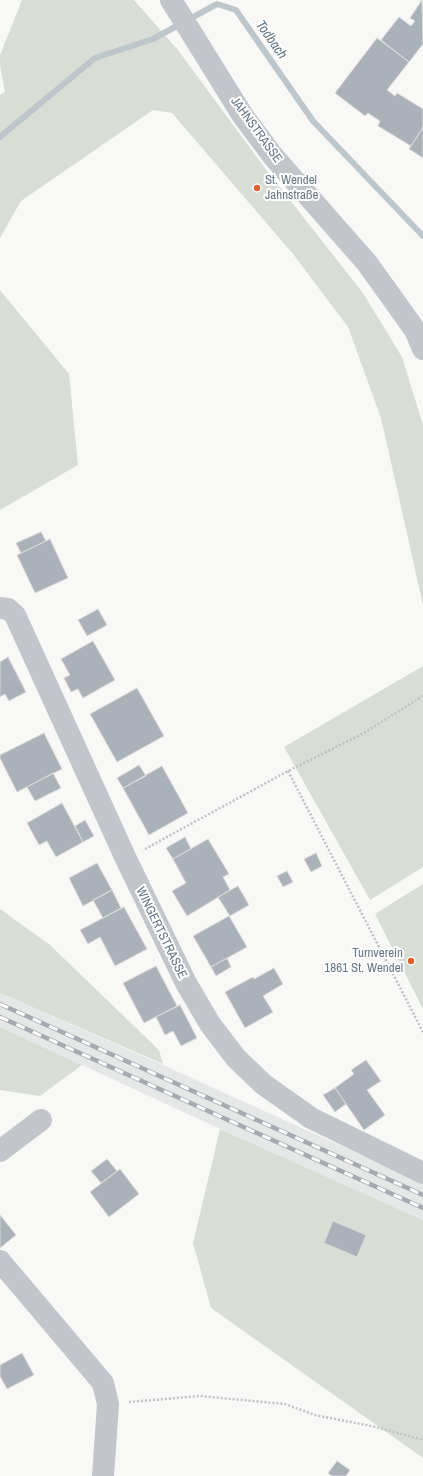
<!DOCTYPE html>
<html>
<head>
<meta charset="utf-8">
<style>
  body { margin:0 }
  canvas { display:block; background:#f8f9f6 }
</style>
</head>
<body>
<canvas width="423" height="1476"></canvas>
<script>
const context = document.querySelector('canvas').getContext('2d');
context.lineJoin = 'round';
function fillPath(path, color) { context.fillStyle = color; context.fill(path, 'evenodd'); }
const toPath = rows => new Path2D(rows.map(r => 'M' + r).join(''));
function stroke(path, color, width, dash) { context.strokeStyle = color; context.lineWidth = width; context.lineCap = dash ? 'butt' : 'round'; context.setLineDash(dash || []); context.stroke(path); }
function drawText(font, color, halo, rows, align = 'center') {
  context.font = font + ' "Archivo Narrow",sans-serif'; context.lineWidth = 4; context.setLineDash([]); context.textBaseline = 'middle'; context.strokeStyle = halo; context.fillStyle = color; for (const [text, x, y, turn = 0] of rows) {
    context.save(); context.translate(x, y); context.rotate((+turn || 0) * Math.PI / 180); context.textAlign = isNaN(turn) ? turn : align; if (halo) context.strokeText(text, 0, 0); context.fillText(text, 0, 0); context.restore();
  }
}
fillPath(toPath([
  [0,993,163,1065,423,1183,423,1220,220,1129,0,1027]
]), '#e6e8e7');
fillPath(toPath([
  [22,0,134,0,178,50,267,171,363,293,402,357,423,425,423,605,381,418,348,327,293,254,172,113,153,110,21,201,0,238,0,95,5,92,0,66,0,55],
  [0,290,69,374,78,465,0,510],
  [423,666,423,867,370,900,284,747],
  [423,884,423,1009,375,914],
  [0,909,50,945,159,1050,163,1064,0,993],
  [0,1027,82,1065,40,1096,0,1090],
  [220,1129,423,1220,423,1458,211,1308,193,1243]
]), '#d8ded5');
stroke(toPath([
  [0,137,95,58,153,39,217,4,236,10,313,121,423,236]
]), '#bcc6cb', 6);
const building = toPath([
  [422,0,423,44,409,62,381,40,399,17,411,26,415,21,410,18,422,0],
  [377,38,409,62,387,90,395,96,397,93,423,109,423,127,411,146,378,126,380,121,368,113,365,116,335,93,377,38],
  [423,127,423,158,409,149,423,127],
  [41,532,46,541,21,553,16,543,41,532],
  [50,539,68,578,35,593,17,555,50,539],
  [98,609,107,625,87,636,78,620,98,609],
  [93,641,115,680,83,698,78,689,71,692,64,678,70,675,61,659,93,641],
  [8,657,26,692,9,701,5,694,0,697,0,662,8,657],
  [137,688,164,736,117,762,90,714,137,688],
  [44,733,62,769,17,792,0,758,0,755,44,733],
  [139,765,146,776,123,788,117,778,139,765],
  [162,766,188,813,149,835,123,788,162,766],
  [53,773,61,788,35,801,27,787,53,773],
  [62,803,83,842,56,857,47,841,39,845,27,823,62,803],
  [85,820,94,836,83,842,75,826,85,820],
  [185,837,191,849,173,859,166,848,185,837],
  [208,839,229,874,223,877,230,890,187,916,172,891,186,883,173,859,208,839],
  [316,853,322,866,311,872,304,859,316,853],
  [97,863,112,890,83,906,69,878,97,863],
  [287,871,293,882,283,887,277,876,287,871],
  [238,886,249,905,230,916,218,897,238,886],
  [112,890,121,908,103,918,93,900,112,890],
  [124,907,147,949,115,966,100,937,88,944,80,930,124,907],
  [229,916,247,947,211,967,193,936,229,916],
  [227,958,231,967,216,976,211,967,227,958],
  [156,966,177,1006,144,1023,123,983,156,966],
  [274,968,283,984,263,996,273,1012,245,1028,225,992,253,977,254,979,274,968],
  [180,1005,197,1038,181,1046,173,1031,165,1035,156,1017,180,1005],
  [366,1060,381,1081,367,1090,385,1115,364,1130,335,1088,354,1074,351,1070,366,1060],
  [335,1088,346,1104,335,1112,323,1095,335,1088],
  [107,1159,117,1171,101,1183,91,1171,107,1159],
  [120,1169,139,1194,109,1217,90,1192,120,1169],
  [0,1215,16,1235,0,1248,0,1215],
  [333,1221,366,1235,357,1257,324,1243,333,1221],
  [22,1353,34,1375,7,1389,0,1376,0,1365,22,1353],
  [337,1461,350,1470,346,1476,332,1476,328,1473,337,1461]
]);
fillPath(building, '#aab1b8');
stroke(building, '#dadad8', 1);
stroke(toPath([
  [288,771,423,1032],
  [145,849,288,771,364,733,423,696],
  [129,1402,200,1396,285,1404,315,1415,376,1427,423,1440]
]), '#bec0c3', 2.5, [2, 2]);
stroke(toPath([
  [171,0,243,116,273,156,367,263,415,330,423,349],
  [0,608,8,609,15,615,126,859,186,983,210,1024,236,1058,263,1084,311,1118,423,1173],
  [0,1151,41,1120],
  [0,1261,103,1383,108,1404,103,1476]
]), '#c2c5ca', 22);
const rail = toPath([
  [0,1004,423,1195],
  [0,1017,423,1208]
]);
stroke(rail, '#a5aab1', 4.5);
stroke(rail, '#fff', 3, [9]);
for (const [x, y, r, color] of [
  [257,188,4,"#e0642f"],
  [411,961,4,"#e0642f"]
]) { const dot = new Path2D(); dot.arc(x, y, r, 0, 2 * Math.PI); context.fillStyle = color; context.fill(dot); stroke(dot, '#fff', 1.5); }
drawText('13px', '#687787', '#fff', [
  ["JAHNSTRASSE",256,130,54],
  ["WINGERTSTRASSE",161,933,64]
]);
drawText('13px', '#687787', '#fff', [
  ["St. Wendel",265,181],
  ["Jahnstraße",265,196],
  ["Turnverein",403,954,"right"],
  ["1861 St. Wendel",403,969,"right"]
], 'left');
drawText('italic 14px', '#647782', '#fff', [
  ["Todbach",271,40,55]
]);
</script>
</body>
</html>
